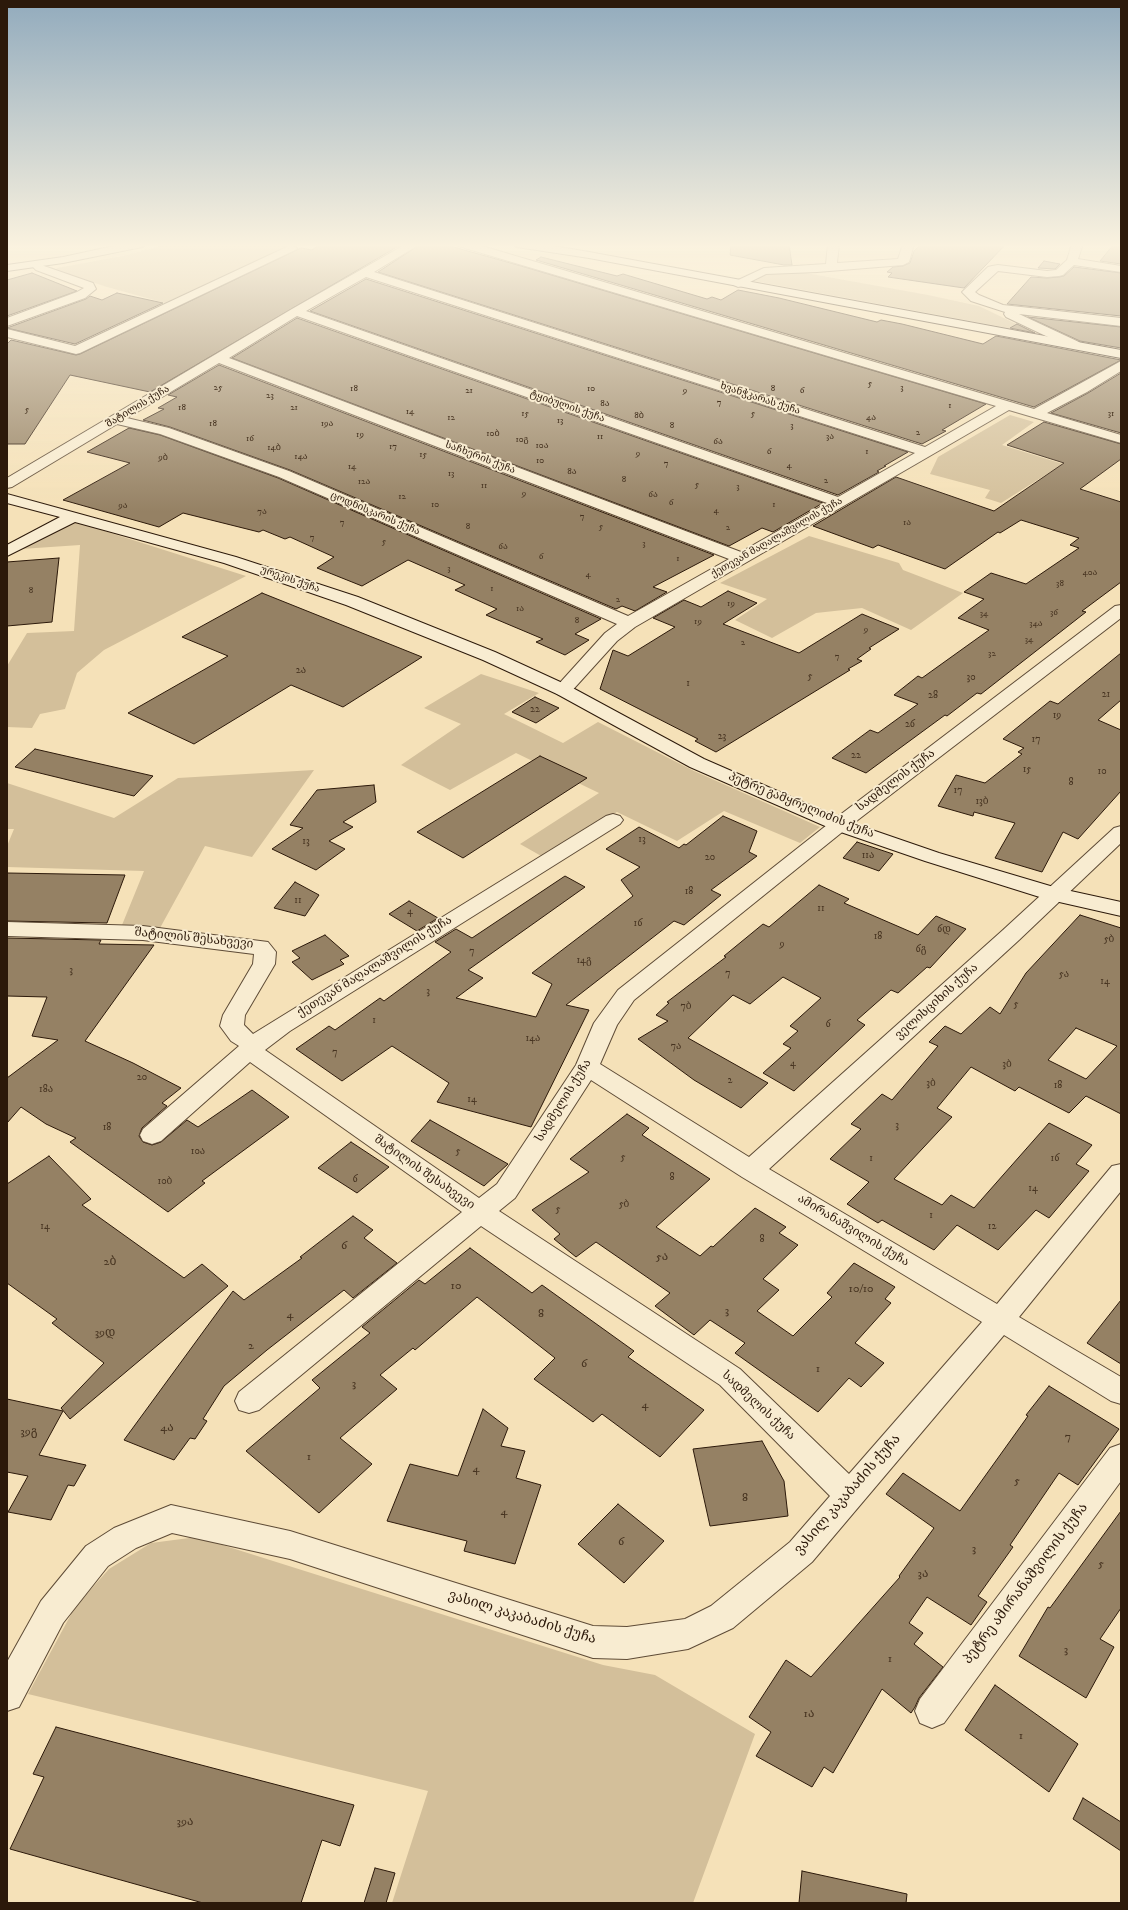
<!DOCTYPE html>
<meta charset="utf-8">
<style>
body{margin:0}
#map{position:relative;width:1128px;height:1910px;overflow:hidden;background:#f5e1b8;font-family:"IM FELL DW Pica",serif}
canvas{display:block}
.frame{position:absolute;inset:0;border:8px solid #2c190a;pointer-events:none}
</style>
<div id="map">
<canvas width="1128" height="1910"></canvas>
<div class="frame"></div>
</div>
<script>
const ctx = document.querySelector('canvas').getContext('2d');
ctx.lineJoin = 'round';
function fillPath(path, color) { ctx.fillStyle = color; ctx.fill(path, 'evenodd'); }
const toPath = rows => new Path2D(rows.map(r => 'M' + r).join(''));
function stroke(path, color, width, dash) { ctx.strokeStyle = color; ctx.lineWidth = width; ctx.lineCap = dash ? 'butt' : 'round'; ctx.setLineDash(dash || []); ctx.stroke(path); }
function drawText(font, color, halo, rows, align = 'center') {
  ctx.font = font + ' "IM FELL DW Pica","Noto Serif Georgian",serif'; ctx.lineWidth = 4; ctx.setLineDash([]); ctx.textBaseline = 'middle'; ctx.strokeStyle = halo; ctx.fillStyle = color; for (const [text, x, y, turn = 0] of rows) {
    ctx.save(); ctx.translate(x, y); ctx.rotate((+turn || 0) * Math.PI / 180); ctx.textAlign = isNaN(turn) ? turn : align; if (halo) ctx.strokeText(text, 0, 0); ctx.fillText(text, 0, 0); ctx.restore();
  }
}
const green = toPath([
 [169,244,282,244,287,247,165,303,107,287,56,270,57,268,122,256],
 [795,271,928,295,979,306,1035,333,755,281,767,273],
 [1010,415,1034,422,1002,445,1063,464,1001,503,985,498,990,490,930,474,938,457],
 [70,520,246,576,104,650,77,673,65,709,40,714,32,728,7,727,7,666,27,633,74,631,80,545,21,549],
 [809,536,899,563,903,570,963,593,911,630,862,608,816,613,772,638,735,620,767,599,720,583],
 [481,674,539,693,504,714,563,743,598,722,694,771,820,827,800,843,724,811,677,841,617,812,543,857,520,844,599,793,516,753,450,790,401,765,461,724,424,708],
 [314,770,252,857,205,846,160,928,122,925,144,871,7,867,7,846,14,829,7,829,7,783,114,818,178,778],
 [197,1537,603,1665,655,1675,755,1734,693,1903,392,1903,428,1791,28,1694,75,1607,109,1569,151,1543]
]);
const building = toPath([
 [321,244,362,246,366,244,402,244,150,392,70,375,25,444,7,444,7,344,11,340,76,355,80,354,301,248,312,250,321,244],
 [421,244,443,244,521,266,986,404,942,430,946,431,922,444,378,272,421,244],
 [731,244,789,244,792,265,784,265,730,255,731,244],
 [921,244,1006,244,964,288,888,277,892,273,887,272,893,267,903,266,910,263,914,251,921,244],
 [1114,244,1121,244,1121,264,1100,261,1114,244],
 [541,257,617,276,623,274,707,299,712,297,721,300,738,290,779,298,877,322,881,320,902,324,983,344,996,336,1121,360,1034,407,536,260,541,257],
 [1044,261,1060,264,1055,269,1038,268,1044,261],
 [1074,267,1121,273,1121,316,1007,304,1031,277,1047,278,1059,277,1064,276,1074,267],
 [32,273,77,291,7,316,7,280,32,273],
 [366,279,908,452,884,466,886,466,877,471,879,472,838,495,310,311,366,279],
 [117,293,163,303,75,344,7,328,86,299,90,296,102,300,117,293],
 [1028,317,1121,327,1121,348,1080,341,1028,317],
 [297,318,823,503,773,532,762,528,729,546,232,358,297,318],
 [1017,324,1035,333,1010,328,1017,324],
 [219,365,714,555,653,587,667,592,635,611,622,606,616,609,290,470,170,427,143,420,164,409,158,408,177,397,168,395,219,365],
 [1121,373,1121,433,1051,413,1088,393,1121,373],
 [1044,422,1121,444,1121,459,1080,489,1121,502,1121,582,1082,611,1086,612,981,694,977,693,947,716,945,715,866,773,832,758,870,730,878,733,918,704,894,695,918,676,922,678,989,630,958,618,984,599,964,592,991,573,1026,584,1079,548,1070,545,1079,538,1021,520,1000,533,998,532,945,569,878,545,873,548,813,526,896,477,994,511,1064,463,1007,445,1044,422],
 [129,428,160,435,278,478,601,619,575,634,589,640,565,655,536,642,543,639,486,615,497,609,455,590,465,585,408,560,362,586,317,568,334,557,290,537,285,539,263,530,259,532,183,513,159,527,63,500,130,463,87,452,129,428],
 [59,558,52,622,7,626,7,562,59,558],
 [728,591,757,603,723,624,799,653,862,614,899,629,869,648,871,649,857,659,862,661,848,669,850,670,716,752,695,741,698,739,600,689,613,650,628,656,675,627,653,618,684,600,701,607,728,591],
 [262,593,422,657,343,707,291,685,194,744,128,713,228,656,182,637,262,593],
 [1121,653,1121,700,1098,720,1121,730,1121,791,1078,839,1063,832,1042,872,995,858,1015,823,974,812,973,816,938,806,956,775,985,783,1022,754,1018,752,1024,748,1003,739,1050,701,1058,704,1121,653],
 [535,697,559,708,536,723,512,712,535,697],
 [35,749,153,776,134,796,15,767,35,749],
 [540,756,587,778,463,858,417,832,540,756],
 [374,785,376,802,343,822,353,827,329,841,345,849,316,870,272,849,303,828,290,825,317,790,374,785],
 [723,816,757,831,749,852,757,856,711,890,721,895,684,925,674,921,566,1005,589,1010,531,1127,437,1102,449,1083,392,1046,342,1081,296,1049,329,1026,335,1030,380,998,384,1001,451,952,435,942,456,929,472,938,565,876,585,887,468,970,483,978,456,998,536,1017,552,984,532,973,633,896,621,880,640,867,606,849,639,827,679,848,684,844,686,845,723,816],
 [857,842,893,854,879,871,843,858,857,842],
 [7,873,125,875,107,923,7,921,7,873],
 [295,882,319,895,305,916,274,908,295,882],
 [819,885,849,899,844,903,918,935,936,916,966,929,930,968,927,967,898,993,891,990,857,1020,865,1025,794,1091,763,1073,791,1048,783,1044,798,1031,790,1026,821,998,783,977,750,1004,733,995,688,1038,768,1083,741,1108,694,1080,638,1039,668,1021,656,1015,669,1003,667,1002,726,957,724,956,763,924,769,927,819,885],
 [409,901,438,918,417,931,389,914,409,901],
 [1080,915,1121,928,1121,1114,1086,1096,1069,1113,1019,1087,1015,1091,971,1067,937,1108,952,1117,894,1179,942,1205,951,1195,974,1208,1049,1123,1092,1145,1076,1164,1089,1171,1049,1218,1036,1210,998,1250,957,1225,934,1250,882,1220,878,1223,847,1204,869,1182,830,1159,861,1129,851,1124,882,1094,892,1100,938,1046,929,1042,945,1026,961,1034,990,1007,1000,1014,1026,973,1080,915],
 [1076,1028,1117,1046,1086,1079,1048,1060,1076,1028],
 [325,935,349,956,340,960,344,964,312,980,292,962,300,958,292,951,325,935],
 [7,938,101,940,99,944,154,945,85,1041,133,1063,181,1088,162,1103,167,1106,142,1128,139,1136,143,1142,152,1145,161,1142,187,1120,198,1127,252,1090,289,1117,202,1181,205,1183,168,1212,70,1142,76,1138,46,1124,21,1107,7,1123,7,1078,58,1040,32,1036,47,997,7,996,7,938],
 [627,1114,649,1128,642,1135,710,1179,656,1227,700,1256,711,1246,713,1247,755,1208,786,1227,779,1233,798,1245,763,1279,779,1290,757,1311,793,1336,832,1297,827,1293,854,1263,895,1287,885,1299,891,1303,855,1343,884,1363,861,1387,849,1378,818,1412,735,1353,745,1343,710,1320,694,1335,655,1306,670,1293,596,1242,576,1257,554,1239,560,1234,532,1210,589,1172,570,1159,627,1114],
 [430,1120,508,1164,484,1186,411,1141,430,1120],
 [351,1142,389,1167,357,1193,318,1168,351,1142],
 [49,1156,91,1199,82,1205,184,1278,202,1264,228,1286,70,1419,61,1408,104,1363,52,1323,57,1319,7,1283,7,1184,49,1156],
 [353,1216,373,1230,364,1238,397,1263,353,1298,344,1290,267,1350,224,1386,203,1419,207,1421,195,1439,190,1438,174,1460,124,1440,233,1291,244,1300,302,1258,300,1257,353,1216],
 [470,1248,532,1293,542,1285,634,1351,628,1357,704,1410,660,1457,602,1414,593,1422,534,1379,555,1358,477,1297,415,1350,413,1348,380,1375,397,1389,340,1438,372,1464,319,1513,246,1451,320,1388,312,1380,370,1333,362,1327,419,1280,425,1284,470,1248],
 [1121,1300,1121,1364,1087,1343,1121,1300],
 [1049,1386,1119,1429,1078,1485,1059,1473,1010,1545,1013,1547,978,1596,987,1602,971,1625,927,1597,909,1623,923,1633,914,1644,943,1667,919,1698,915,1707,911,1713,882,1689,833,1773,824,1767,812,1787,756,1756,771,1732,749,1717,786,1660,811,1677,900,1577,899,1576,934,1528,886,1494,903,1473,960,1511,1028,1416,1026,1415,1049,1386],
 [7,1399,63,1411,39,1455,86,1465,74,1486,68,1485,51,1520,8,1512,28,1476,7,1472,7,1399],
 [483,1409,508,1428,501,1446,525,1451,516,1478,541,1485,515,1564,464,1551,467,1541,387,1521,410,1464,458,1476,483,1409],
 [762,1441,784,1481,788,1516,710,1526,693,1449,762,1441],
 [618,1504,664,1541,624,1583,578,1544,618,1504],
 [1121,1511,1121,1608,1100,1639,1114,1647,1086,1698,1019,1656,1048,1607,1050,1608,1121,1511],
 [995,1685,1078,1744,1049,1792,965,1730,995,1685],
 [56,1727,354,1805,340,1846,322,1840,301,1903,203,1903,10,1849,44,1777,33,1774,56,1727],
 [1083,1798,1121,1822,1121,1851,1073,1819,1083,1798],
 [375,1868,395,1873,386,1903,364,1903,375,1868],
 [802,1871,907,1894,906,1903,799,1903,802,1871]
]);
const street = toPath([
 [406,244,420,244,374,272,925,447,996,406,458,246,457,244,475,244,1034,409,1121,361,1121,371,1087,392,1047,413,1121,435,1121,443,1009,410,635,627,617,641,569,694,563,695,557,694,554,690,557,686,605,633,617,624,279,477,160,434,117,424,12,487,7,488,7,478,292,309,406,244],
 [366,277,915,453,838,497,306,311,366,277],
 [297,316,827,503,741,552,229,358,297,316],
 [219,363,729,559,628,616,289,471,169,428,127,418,219,363],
 [828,244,839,244,837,263,898,259,903,244,914,244,909,262,903,265,817,272,766,274,742,286,738,287,732,284,734,282,764,268,826,264,828,244],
 [1072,244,1083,244,1078,259,1121,266,1121,272,1074,265,1063,275,1059,276,1047,277,998,271,975,292,979,295,1003,305,1121,318,1121,326,1019,314,1079,342,1081,345,1079,348,1071,348,1006,317,1004,314,1005,312,971,301,962,292,988,267,992,266,998,265,1047,271,1056,270,1067,260,1072,244],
 [291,245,297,248,295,250,80,353,76,354,7,337,7,329,75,346,291,245],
 [36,261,44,266,93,283,96,289,85,298,7,326,7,318,77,292,84,288,36,270,30,264,36,261],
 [1121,605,1121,618,846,829,634,1000,617,1025,600,1064,749,1157,1003,930,1114,828,1121,826,1121,843,1019,940,769,1169,997,1304,1112,1166,1121,1164,1121,1191,1019,1317,1121,1377,1121,1404,1111,1401,1004,1335,812,1562,733,1628,688,1649,627,1659,593,1658,290,1559,172,1533,136,1548,108,1566,63,1623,19,1707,7,1711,7,1662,41,1601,86,1546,114,1528,171,1505,290,1531,593,1626,627,1627,685,1619,711,1606,790,1542,830,1496,720,1385,481,1226,259,1410,249,1413,239,1410,235,1401,239,1392,462,1212,250,1062,161,1141,152,1144,143,1141,140,1135,143,1129,239,1046,231,1041,220,1026,223,1015,253,964,254,954,143,940,7,936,7,922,143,926,268,942,276,952,275,964,245,1015,244,1025,253,1034,606,816,613,814,620,816,623,820,620,824,290,1031,265,1050,479,1198,497,1184,576,1065,594,1023,618,990,832,821,1115,606,1121,605],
 [591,1080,742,1177,982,1322,849,1474,740,1369,499,1211,515,1198,591,1080],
 [1121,1444,1121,1481,944,1723,932,1728,920,1723,915,1711,920,1699,1110,1448,1121,1444]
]);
const secondary = toPath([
 [123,244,147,244,142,247,63,263,7,271,7,265,63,257,123,244],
 [512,244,542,244,589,252,1121,350,1121,358,589,258,517,247,512,244],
 [7,494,236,557,358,597,495,652,569,686,704,759,846,821,939,853,1057,888,1121,902,1121,916,1046,899,925,861,832,829,690,767,557,694,483,660,346,605,224,563,75,522,7,556,7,545,60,517,7,503,7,494]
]);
const farNumbernames = [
 ["5",870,384],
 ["25",218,388],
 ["3",902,388],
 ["18",354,389],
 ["10",591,389],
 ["8",773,389],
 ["21",469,391],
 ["9",685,391],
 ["6",802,391],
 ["23",270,396],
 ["7",719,403],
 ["8ა",605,404],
 ["1",950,406],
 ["18",182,408],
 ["21",294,408],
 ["5",27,410],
 ["14",410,412],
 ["15",525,414],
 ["5",753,414],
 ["31",1111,414],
 ["8ბ",639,416],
 ["12",451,418],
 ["4ა",871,418],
 ["13",560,421],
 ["18",213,424],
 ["19ა",327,424],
 ["8",672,426],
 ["3",792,426],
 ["2",918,433],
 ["10ბ",493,434],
 ["19",360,435],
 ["11",600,437],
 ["3ა",830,437],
 ["16",250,439],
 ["10გ",522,440],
 ["6ა",718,442],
 ["10ა",542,446],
 ["17",393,447],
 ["14ბ",274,448],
 ["6",769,452],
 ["1",867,452],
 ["9",638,454],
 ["15",423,455],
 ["14ა",301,457],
 ["9ბ",163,458],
 ["10",540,461],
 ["7",666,464],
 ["4",789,466],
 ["14",352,467],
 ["8ა",572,472],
 ["13",451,474],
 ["8",624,480],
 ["2",826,481],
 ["12ა",364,482],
 ["5",697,485],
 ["11",484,486],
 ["3",738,487],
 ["9",524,494],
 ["6ა",653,495],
 ["12",402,497],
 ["6",671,503],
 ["10",435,505],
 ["1",774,505],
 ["9ა",123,506],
 ["4",716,511],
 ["7ა",262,512],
 ["7",582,517],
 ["7",342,523],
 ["1ა",907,523],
 ["8",468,527],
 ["5",601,527],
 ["2",728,528],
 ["7",312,538],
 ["5",384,542],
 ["3",644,544],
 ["6ა",503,547],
 ["6",541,557],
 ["1",678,559],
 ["3",449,569],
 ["40ა",1090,573],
 ["4",588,575],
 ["38",1060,584],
 ["1",492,589],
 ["8",31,591],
 ["2",618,600],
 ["19",731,604],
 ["1ა",520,609],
 ["36",1054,613],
 ["34",984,614],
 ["8",577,621],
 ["19",698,622],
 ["34ა",1036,624],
 ["9",866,630],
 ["34",1029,640],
 ["2",743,643],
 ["32",992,654],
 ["7",837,657]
];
const farStreetnames = [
 ["ხვანჭკარას ქუჩა",760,399,18],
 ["შატილის ქუჩა",138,407,-31],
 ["ტყიბულის ქუჩა",567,407,19],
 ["საჩხერის ქუჩა",480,458,21],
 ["ცოდნისკარის ქუჩა",375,514,23],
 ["ქეთევან მაღალაშვილის ქუჩა",777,538,-30],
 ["ურეკის ქუჩა",290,580,19]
];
const numberNames = [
 ["2ა",301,671],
 ["5",810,677],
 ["30",971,678],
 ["1",688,684],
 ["21",1106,695],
 ["28",933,696],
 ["22",535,710],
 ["19",1057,716],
 ["26",910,725],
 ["23",722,737],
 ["17",1036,740],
 ["22",856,756],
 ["15",1027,770],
 ["10",1102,772],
 ["8",1071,783],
 ["17",958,791],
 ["13ბ",982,802],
 ["13",642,840],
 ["13",306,842],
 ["11ა",868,856],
 ["20",710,858],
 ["18",689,892],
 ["11",298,901],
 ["11",821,909],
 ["4",410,912],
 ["16",638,924],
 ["6დ",944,930],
 ["18",878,937],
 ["5ბ",1109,940],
 ["9",782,945],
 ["6გ",921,950],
 ["7",472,952],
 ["14გ",584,961],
 ["3",71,971],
 ["7",728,974],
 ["5ა",1064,975],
 ["14",1105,982],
 ["3",428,992],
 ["5",1016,1005],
 ["7ბ",686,1007],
 ["1",374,1021],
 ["6",828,1025],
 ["14ა",533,1039],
 ["7ა",676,1047],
 ["7",335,1053],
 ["4",793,1064],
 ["3ბ",1007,1065],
 ["20",142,1078],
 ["2",730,1081],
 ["3ბ",931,1084],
 ["18",1058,1086],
 ["18ა",46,1090],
 ["14",472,1100],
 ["3",897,1126],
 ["18",107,1128],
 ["10ა",198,1152],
 ["5",458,1152],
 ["5",623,1158],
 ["1",871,1159],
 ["16",1055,1159],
 ["8",672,1178],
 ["6",355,1180],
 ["10ბ",165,1182],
 ["14",1033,1189],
 ["5ბ",624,1205],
 ["5",558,1210],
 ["1",931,1216],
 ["14",45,1227],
 ["12",992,1227],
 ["8",762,1240]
];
const streetNames = [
 ["სადმელის ქუჩა",896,781,-37],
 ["პეტრე გამყრელიძის ქუჩა",801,806,22],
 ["შატილის შესახვევი",194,939,6],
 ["ქეთევან მაღალაშვილის ქუჩა",375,967,-32],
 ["ველისციხის ქუჩა",937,1002,-42],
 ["სადმელის ქუჩა",564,1101,-58],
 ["შატილის შესახვევი",424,1173,35],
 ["ამირანაშვილის ქუჩა",853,1231,31],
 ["სადმელის ქუჩა",758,1406,43]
];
const nearNumbernames = [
 ["6",344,1247],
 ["5ა",662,1258],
 ["2ბ",110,1263],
 ["10",456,1287],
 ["10/10",861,1290],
 ["3",727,1312],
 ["8",541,1315],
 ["4",290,1316],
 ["39დ",105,1334],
 ["2",251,1347],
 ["6",584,1365],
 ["1",818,1370],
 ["3",354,1385],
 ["4",645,1406],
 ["4ა",167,1429],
 ["39გ",29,1433],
 ["7",1068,1438],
 ["1",309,1458],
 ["4",476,1470],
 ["5",1017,1482],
 ["8",745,1499],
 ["4",504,1513],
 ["6",621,1543],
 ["3",974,1550],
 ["5",1101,1565],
 ["3ა",923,1575],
 ["3",1066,1651],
 ["1",890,1660],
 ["1ა",809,1715],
 ["1",1021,1737],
 ["39ა",185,1823]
];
const nearStreetnames = [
 ["ვასილ კაკაბაძის ქუჩა",848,1495,-49],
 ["პეტრე ამირანაშვილის ქუჩა",1026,1584,-53],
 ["ვასილ კაკაბაძის ქუჩა",522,1618,17]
];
fillPath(green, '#d3bf9a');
fillPath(building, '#958164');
stroke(building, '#2c190a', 1);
stroke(street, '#5e4b36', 2);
stroke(secondary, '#2c190a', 2);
fillPath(street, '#f8ecd1');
fillPath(secondary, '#f8ecd1');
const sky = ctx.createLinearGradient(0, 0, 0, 512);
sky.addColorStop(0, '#92abbd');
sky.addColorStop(0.48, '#faf2df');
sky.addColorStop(1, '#faf2df00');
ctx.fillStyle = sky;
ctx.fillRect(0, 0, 1128, 512);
drawText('9px', '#463320', null, farNumbernames);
drawText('10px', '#2c190a', '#f8ecd1', farStreetnames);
drawText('10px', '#463320', null, numberNames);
drawText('12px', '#2c190a', '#f8ecd1', streetNames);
drawText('12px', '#463320', null, nearNumbernames);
drawText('14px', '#2c190a', '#f8ecd1', nearStreetnames);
</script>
